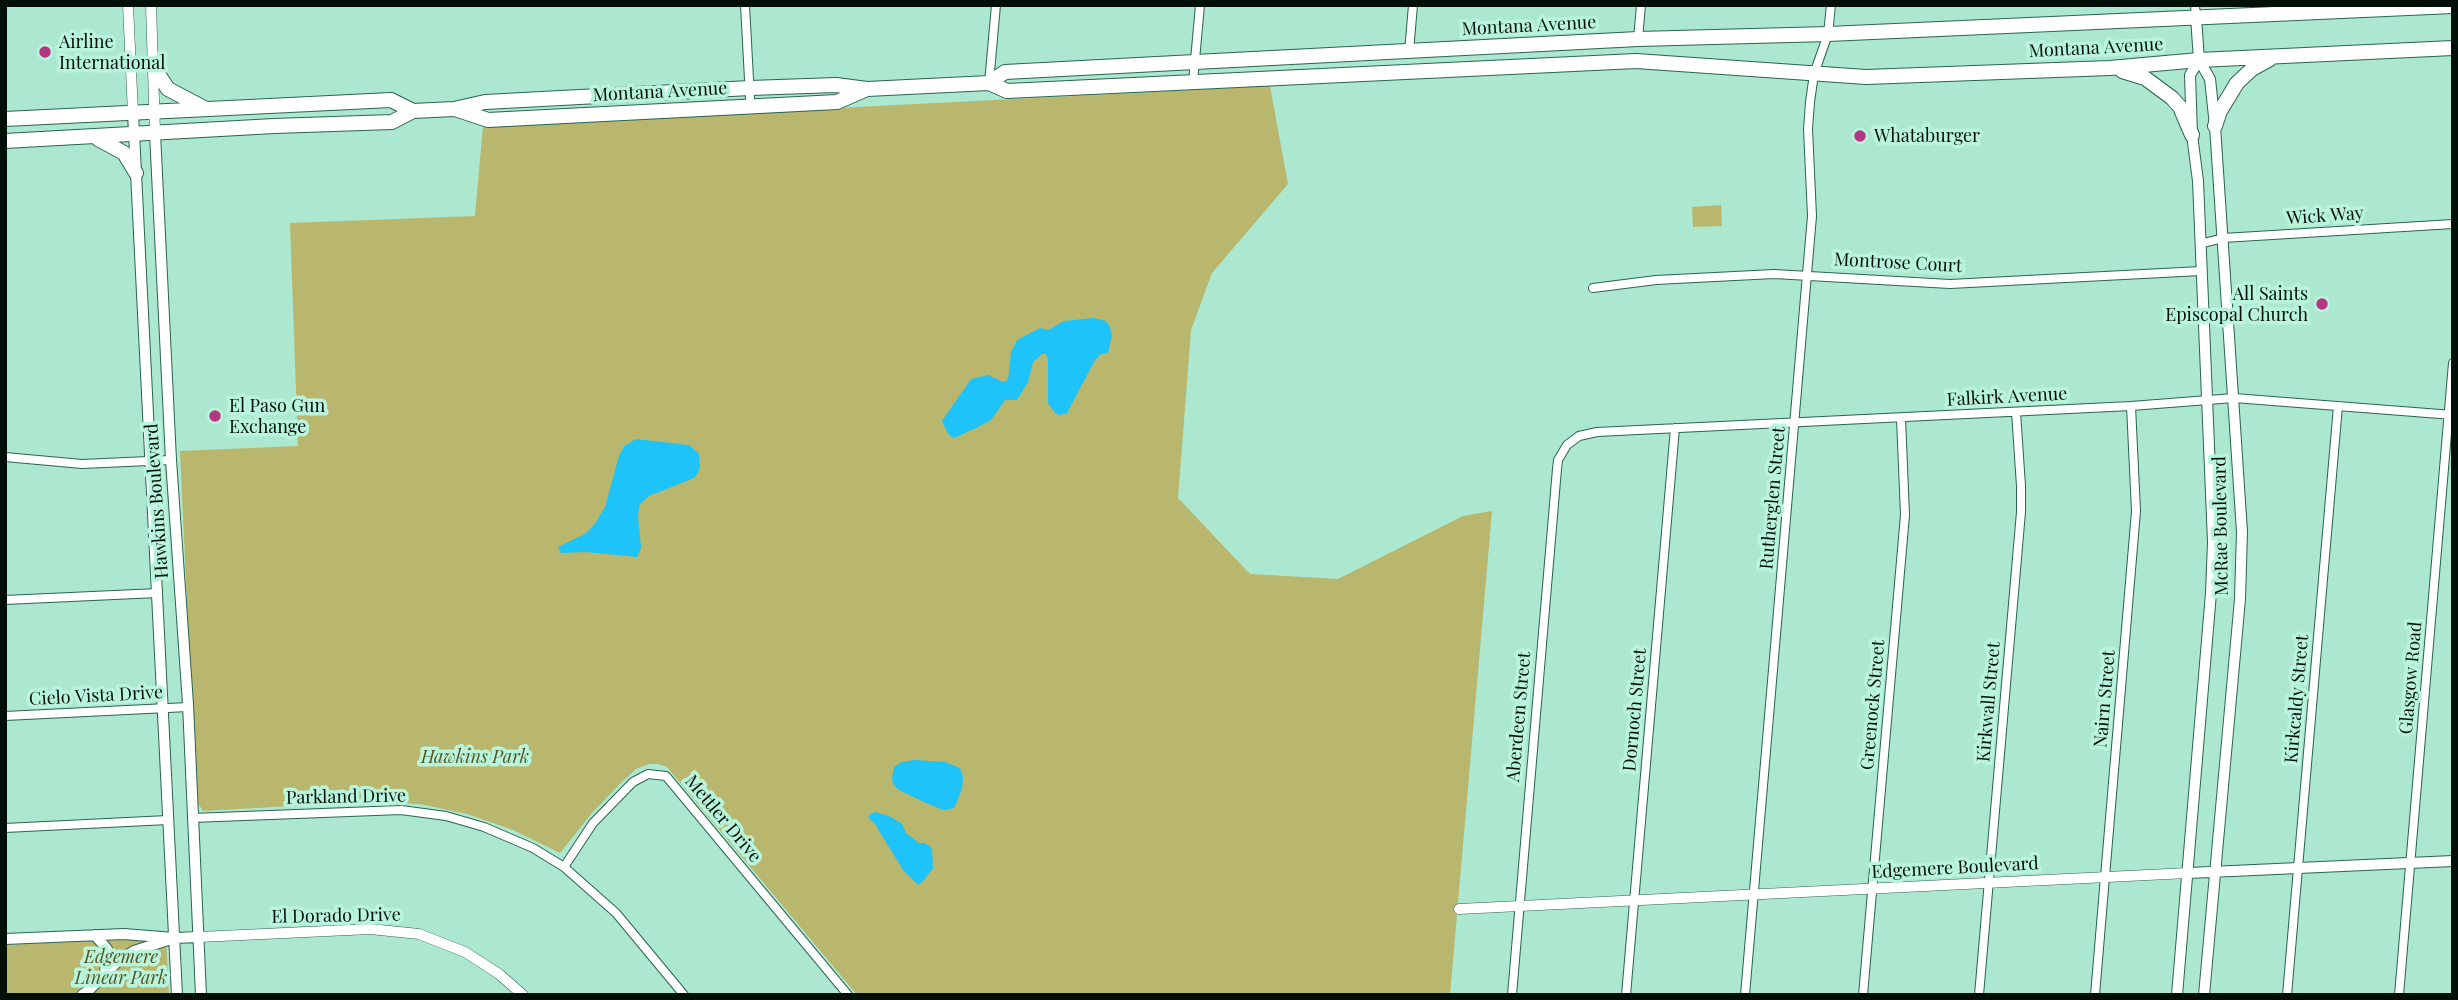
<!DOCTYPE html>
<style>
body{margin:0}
#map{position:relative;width:2458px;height:1000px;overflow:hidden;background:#ace7cf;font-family:"Playfair Display",serif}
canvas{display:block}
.frame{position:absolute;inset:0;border:7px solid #001008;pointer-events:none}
</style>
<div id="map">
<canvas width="2458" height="1000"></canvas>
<div class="frame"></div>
</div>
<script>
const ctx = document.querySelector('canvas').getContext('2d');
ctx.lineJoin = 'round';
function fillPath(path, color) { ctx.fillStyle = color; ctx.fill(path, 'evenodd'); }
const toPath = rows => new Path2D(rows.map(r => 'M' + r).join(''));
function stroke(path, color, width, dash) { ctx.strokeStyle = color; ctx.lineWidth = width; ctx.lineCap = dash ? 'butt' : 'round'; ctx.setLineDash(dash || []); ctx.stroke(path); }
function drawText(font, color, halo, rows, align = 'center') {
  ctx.font = font + ' "Playfair Display",serif'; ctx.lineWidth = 7; ctx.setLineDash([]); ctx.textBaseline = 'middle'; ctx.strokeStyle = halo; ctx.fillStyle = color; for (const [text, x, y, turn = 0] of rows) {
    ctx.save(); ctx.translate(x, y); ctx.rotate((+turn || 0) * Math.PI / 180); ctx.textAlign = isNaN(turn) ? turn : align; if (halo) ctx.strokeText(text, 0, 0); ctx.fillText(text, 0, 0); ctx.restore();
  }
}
const green = toPath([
 [1270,86,1288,184,1212,273,1191,330,1178,498,1250,574,1338,579,1463,516,1492,511,1450,995,857,995,667,767,658,764,649,764,636,769,623,781,592,813,560,853,513,830,467,814,420,804,365,802,203,811,196,800,180,451,298,446,290,223,475,216,483,126],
 [1721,205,1722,226,1693,227,1692,207],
 [146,938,166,939,169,995,5,995,5,945]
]);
const water = toPath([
 [1093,318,1106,321,1110,327,1112,335,1108,353,1101,354,1095,360,1067,413,1060,415,1055,413,1048,403,1048,360,1046,354,1042,354,1033,362,1028,382,1017,400,1005,400,991,420,976,428,954,438,948,434,942,421,971,379,988,375,1003,382,1008,380,1011,352,1017,340,1040,328,1048,330,1064,321],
 [636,439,689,445,699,454,700,467,698,473,694,478,649,496,640,504,638,515,641,548,637,557,586,552,561,553,558,547,585,534,594,525,605,507,619,456,624,446],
 [915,760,945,762,960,768,963,777,962,789,954,808,943,810,926,803,899,790,893,784,892,778,894,767,902,762],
 [876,812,891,817,902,824,906,833,919,843,925,843,932,848,933,868,924,880,918,885,903,870,875,824,868,817,872,813]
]);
const minor = toPath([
 [745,5,750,98],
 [2195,5,2196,17],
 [1638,39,1641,5],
 [1409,52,1413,5],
 [1193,82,1200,5],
 [989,83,996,5],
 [2200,244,2223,238,2453,224],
 [1593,288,1656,280,1774,274,1950,284,2201,271],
 [5,457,82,464,171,460],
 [5,600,158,593],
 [5,716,188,707],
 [192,818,401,810,446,816,484,827,533,848,564,867,616,913,684,995],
 [5,828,168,820],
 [564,867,593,823,633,782,648,774,666,776,848,995],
 [1512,995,1557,469,1558,460,1567,445,1579,436,1597,432,2131,406,2234,398,2453,415],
 [1626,995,1675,428],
 [1745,995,1812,216,1808,129,1810,102,1814,74,1828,34,1831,5],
 [1863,995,1905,515,1901,418],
 [1979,995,2021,512,2021,486,2016,412],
 [2095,995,2136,511,2131,406],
 [2287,995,2338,406],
 [2399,995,2453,363]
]);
const tertiary = toPath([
 [128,5,133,113],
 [151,5,155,133],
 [1459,909,2188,873],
 [199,937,370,929,419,934,465,952,499,974,523,995]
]);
const secondary = toPath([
 [2196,17,2199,60,2210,79,2215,126,2242,532,2240,599,2204,995],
 [133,113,177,995],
 [155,133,171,460,188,704,201,995],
 [2188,873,2453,861],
 [95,935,107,949,105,974],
 [5,939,124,934,174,938,199,937],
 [82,995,88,991,118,961,134,951,168,940],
 [2177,995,2211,593,2213,542,2198,181,2192,135,2190,75,2199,60]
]);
const trunk = toPath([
 [152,65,168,89,206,109],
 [2122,71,2145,78,2172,98,2180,107,2192,135],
 [989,83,1005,72,1195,62,1638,39,1828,34,2453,6],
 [455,109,488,120,837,102,867,89],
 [5,119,391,100,413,111],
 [2215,126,2220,111,2237,83,2252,69,2270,59],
 [98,139,124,153,136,173],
 [5,141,274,126,392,122,413,111,454,109,485,102,750,88,836,85,867,89,989,83,1007,91,1636,61,1866,77,2110,68,2199,60,2453,48]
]);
const markers = [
 [45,52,7,"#b43581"],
 [1860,136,7,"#b43581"],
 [2322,304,7,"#b43581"],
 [215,416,7,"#b43581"]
];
const streetNames = [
 ["Montana Avenue",1529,26,-3],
 ["Montana Avenue",2096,48,-3],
 ["Montana Avenue",660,92,-3],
 ["Wick Way",2325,216,-4],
 ["Montrose Court",1898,263,3],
 ["Falkirk Avenue",2007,397,-3],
 ["Rutherglen Street",1773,498,-85],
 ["Hawkins Boulevard",157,501,-94],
 ["McRae Boulevard",2221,526,-91],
 ["Glasgow Road",2411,678,-85],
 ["Cielo Vista Drive",96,696,-3],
 ["Nairn Street",2105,699,-85],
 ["Kirkcaldy Street",2297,699,-85],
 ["Kirkwall Street",1989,702,-85],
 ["Greenock Street",1873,705,-85],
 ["Dornoch Street",1635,710,-85],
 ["Aberdeen Street",1519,717,-85],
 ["Parkland Drive",346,797,-1],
 ["Mettler Drive",723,819,50],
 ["Edgemere Boulevard",1955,868,-3],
 ["El Dorado Drive",336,916,-1]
];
const poiNames = [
 ["Airline",59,42],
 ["International",59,63],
 ["Whataburger",1874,136],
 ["All Saints",2308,294,"right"],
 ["Episcopal Church",2308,315,"right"],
 ["El Paso Gun",229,406],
 ["Exchange",229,427]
];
const parkNames = [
 ["Hawkins Park",475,757],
 ["Edgemere",121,957],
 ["Linear Park",121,978]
];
fillPath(green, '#b8b76d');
fillPath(water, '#1ec3fa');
stroke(minor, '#2b6450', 10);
stroke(tertiary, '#2b6450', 11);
stroke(secondary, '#2b6450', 12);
stroke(trunk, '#2b6450', 16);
stroke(minor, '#fff', 8);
stroke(tertiary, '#fff', 10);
stroke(secondary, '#fff', 10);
stroke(trunk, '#fff', 14);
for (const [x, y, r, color] of markers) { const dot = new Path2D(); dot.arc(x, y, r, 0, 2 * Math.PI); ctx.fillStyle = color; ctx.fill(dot); stroke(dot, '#b9f4dc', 2.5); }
drawText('18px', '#001008', '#b9f4dc', streetNames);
drawText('18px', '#001008', '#b9f4dc', poiNames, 'left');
drawText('italic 18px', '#565524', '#b9f4dc', parkNames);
</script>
